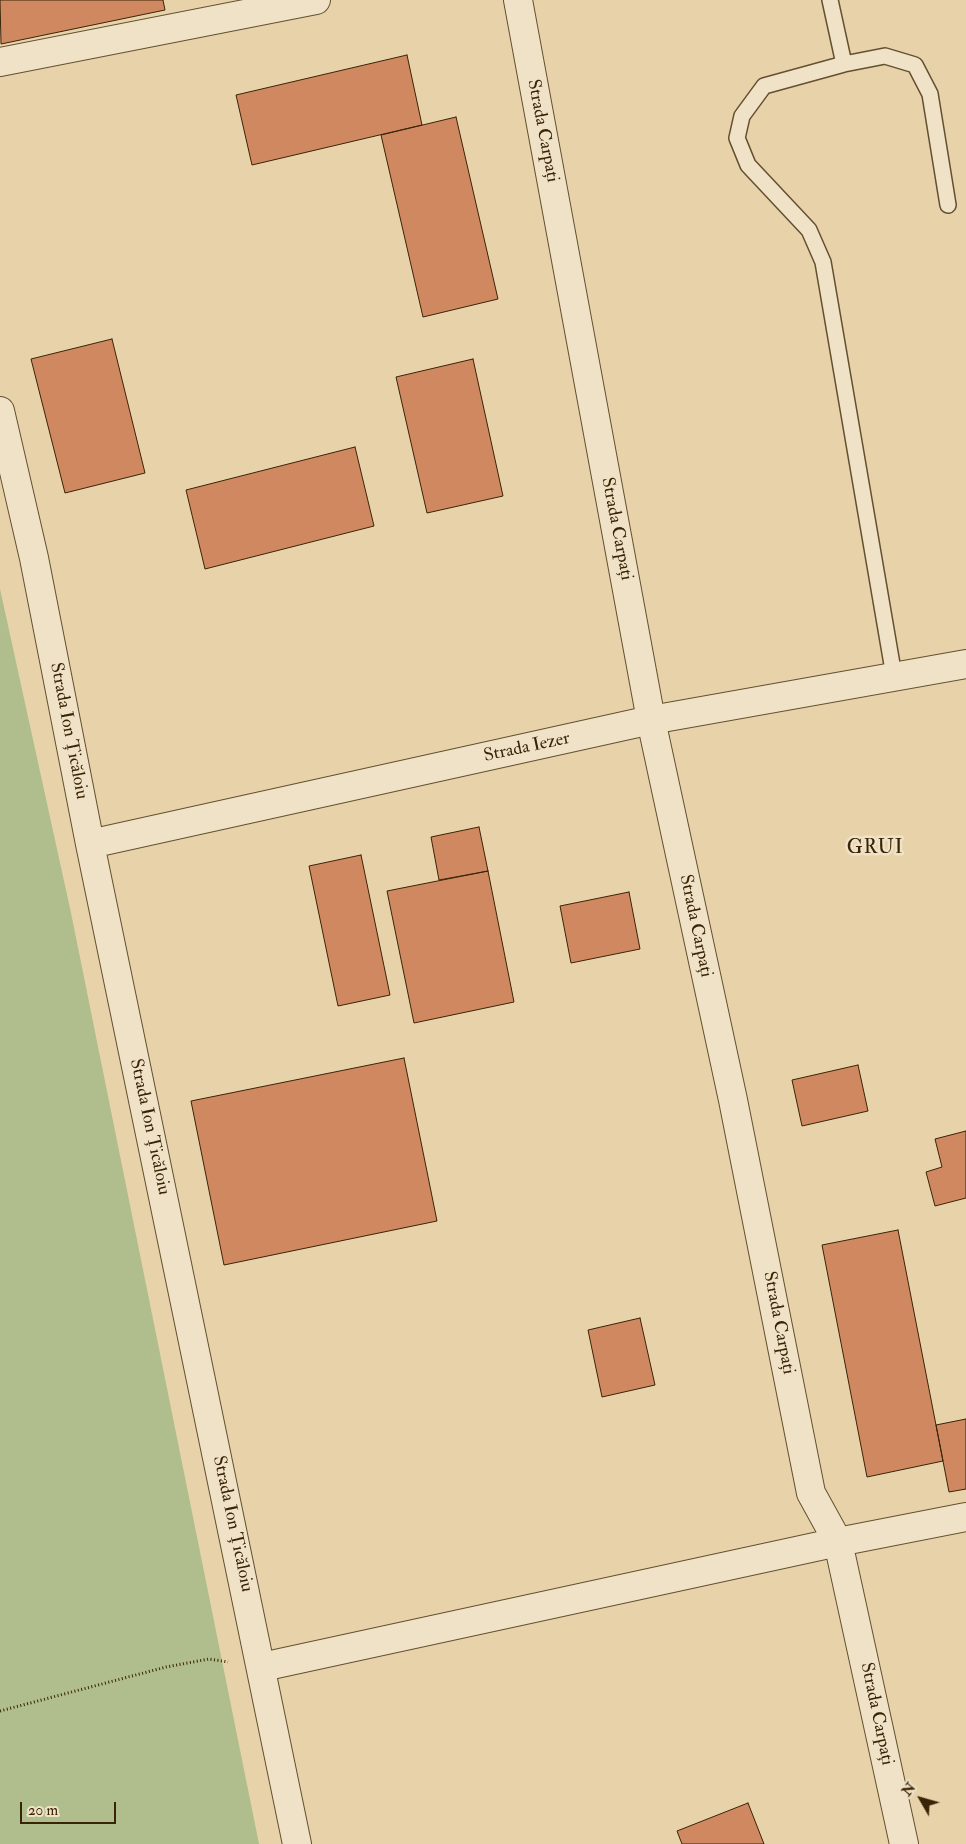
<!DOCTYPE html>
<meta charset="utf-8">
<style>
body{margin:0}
#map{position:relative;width:966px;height:1844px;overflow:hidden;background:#e7d2a9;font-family:"IM FELL Double Pica",serif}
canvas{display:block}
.north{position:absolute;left:896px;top:1774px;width:50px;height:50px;-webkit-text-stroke:4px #efe2c7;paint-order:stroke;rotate:308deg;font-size:14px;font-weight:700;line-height:20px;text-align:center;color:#392407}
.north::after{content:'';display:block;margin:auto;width:18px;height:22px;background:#392407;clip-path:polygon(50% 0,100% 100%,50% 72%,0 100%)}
.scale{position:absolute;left:20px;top:1802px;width:96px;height:22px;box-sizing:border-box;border:2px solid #392407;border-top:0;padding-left:6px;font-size:15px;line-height:18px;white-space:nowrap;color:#392407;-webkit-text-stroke:4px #efe2c7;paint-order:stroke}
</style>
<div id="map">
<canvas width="966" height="1844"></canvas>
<div class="north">N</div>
<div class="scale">20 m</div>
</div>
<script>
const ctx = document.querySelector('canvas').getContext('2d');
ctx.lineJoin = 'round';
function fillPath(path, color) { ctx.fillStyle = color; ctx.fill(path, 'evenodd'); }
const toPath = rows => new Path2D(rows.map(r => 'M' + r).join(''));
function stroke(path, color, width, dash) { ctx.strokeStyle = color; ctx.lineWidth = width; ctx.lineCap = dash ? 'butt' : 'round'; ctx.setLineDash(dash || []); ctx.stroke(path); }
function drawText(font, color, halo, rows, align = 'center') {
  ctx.font = font + ' "IM FELL Double Pica",serif'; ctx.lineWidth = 5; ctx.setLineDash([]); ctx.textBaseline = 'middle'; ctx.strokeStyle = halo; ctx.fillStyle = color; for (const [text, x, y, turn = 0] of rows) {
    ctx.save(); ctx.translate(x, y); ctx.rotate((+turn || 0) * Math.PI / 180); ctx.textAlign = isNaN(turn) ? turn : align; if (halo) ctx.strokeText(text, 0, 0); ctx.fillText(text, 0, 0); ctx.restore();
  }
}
const green = toPath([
 [0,589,71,913,259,1844,0,1844]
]);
const building = toPath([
 [0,0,163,0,165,10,1,44,0,0],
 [407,55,422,125,252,165,236,95,407,55],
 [456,117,498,299,423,317,381,135,456,117],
 [112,339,145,473,65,493,31,359,112,339],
 [473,359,503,496,427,513,396,377,473,359],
 [355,447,374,526,205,569,186,490,355,447],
 [479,827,488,871,439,880,431,837,479,827],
 [361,855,390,995,338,1006,309,866,361,855],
 [488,871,514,1002,414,1023,387,891,488,871],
 [629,892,640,949,571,963,560,906,629,892],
 [404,1058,437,1221,224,1265,191,1101,404,1058],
 [858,1065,868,1111,802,1126,792,1080,858,1065],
 [966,1131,966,1198,935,1206,926,1172,942,1167,935,1139,966,1131],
 [898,1230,943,1461,867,1477,822,1245,898,1230],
 [640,1318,655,1385,602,1397,588,1330,640,1318],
 [966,1419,966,1489,949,1492,936,1425,966,1419],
 [748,1803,764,1844,682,1844,677,1831,748,1803]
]);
const path = toPath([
 [0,1711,166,1667,209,1659,228,1662]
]);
const service = toPath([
 [830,0,844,64,885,56,915,65,930,94,948,205],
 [844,64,764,86,742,116,737,138,748,165,809,230,823,262,894,676]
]);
const minor = toPath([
 [518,0,651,720,733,1100,811,1493,838,1542,904,1844],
 [0,62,316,0],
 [262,1667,838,1542,966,1517]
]);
const tertiary = toPath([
 [0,411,34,558,90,844,297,1844],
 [90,844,651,720,966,664]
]);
const streetNames = [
 ["Strada Carpați",542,131,79],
 ["Strada Carpați",616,529,79],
 ["Strada Ion Țicăloiu",68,731,79],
 ["Strada Iezer",527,748,-12],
 ["Strada Carpați",695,926,78],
 ["Strada Ion Țicăloiu",149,1127,78],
 ["Strada Carpați",778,1323,79],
 ["Strada Ion Țicăloiu",232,1524,78],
 ["Strada Carpați",876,1714,78]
];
const neighbourhoodNames = [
 ["GRUI",875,849]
];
fillPath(green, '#b0bd8c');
fillPath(building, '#d08861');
stroke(building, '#392407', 1);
stroke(service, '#645030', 18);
stroke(minor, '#645030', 30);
stroke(tertiary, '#645030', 30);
stroke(path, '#392407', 3, [1, 2.5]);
stroke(service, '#efe2c7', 15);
stroke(minor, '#efe2c7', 28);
stroke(tertiary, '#efe2c7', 28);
drawText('18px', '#392407', '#efe2c7', streetNames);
ctx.letterSpacing = '1px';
drawText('19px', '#392407', '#efe2c7', neighbourhoodNames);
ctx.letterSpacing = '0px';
</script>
